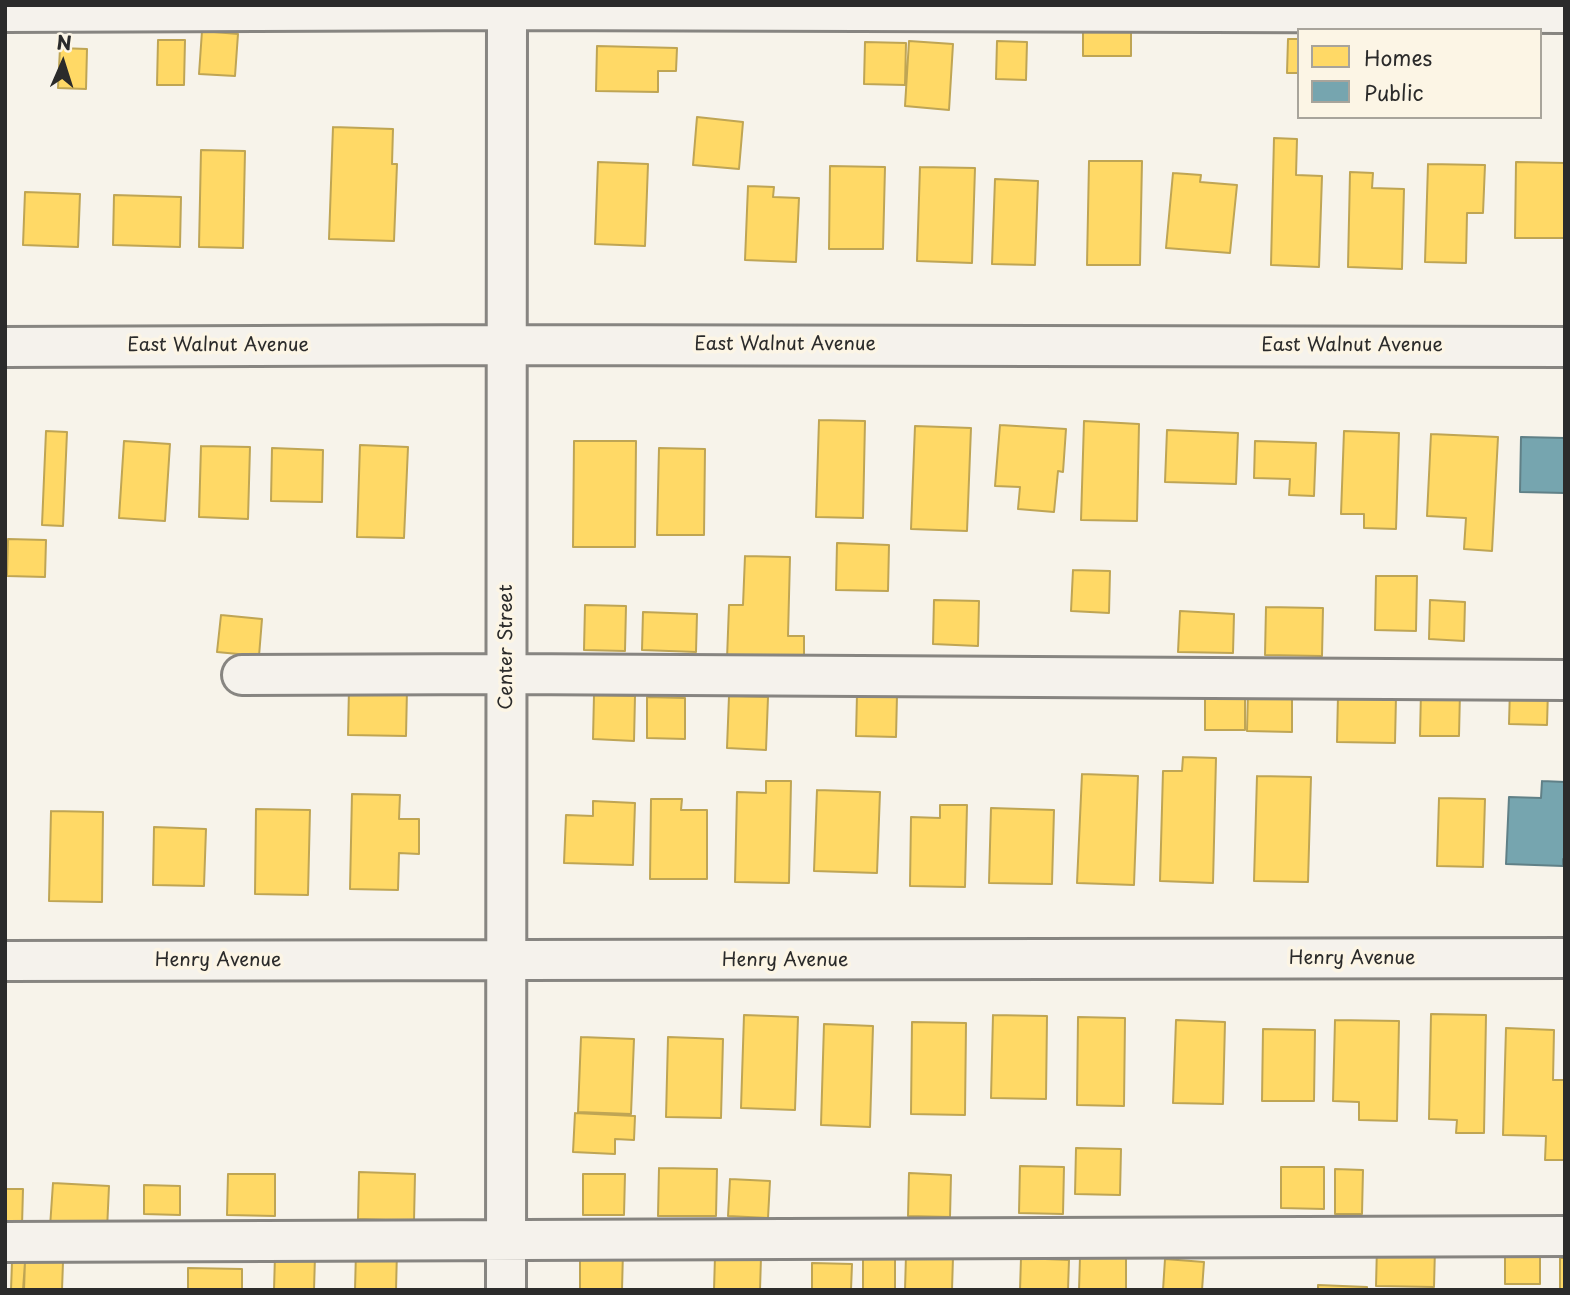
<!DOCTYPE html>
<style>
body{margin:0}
#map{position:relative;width:1570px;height:1295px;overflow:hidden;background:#f7f3ea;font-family:"Playpen Sans",sans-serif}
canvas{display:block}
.frame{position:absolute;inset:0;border:7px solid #2b2b2b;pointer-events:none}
.legend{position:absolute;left:1297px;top:28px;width:245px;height:91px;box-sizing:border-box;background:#fcf5e5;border:2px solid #a8a49b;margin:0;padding:9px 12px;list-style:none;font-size:21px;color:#2b2b2b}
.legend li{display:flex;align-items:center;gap:14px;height:35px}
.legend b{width:35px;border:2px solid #a8a49b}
.north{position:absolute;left:28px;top:28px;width:70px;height:70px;-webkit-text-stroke:5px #fcf5e5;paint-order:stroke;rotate:3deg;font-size:19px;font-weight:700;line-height:28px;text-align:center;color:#2b2b2b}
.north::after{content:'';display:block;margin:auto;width:24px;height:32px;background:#2b2b2b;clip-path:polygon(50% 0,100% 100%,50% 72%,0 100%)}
</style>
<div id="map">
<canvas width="1570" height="1295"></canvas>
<div class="frame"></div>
<ul class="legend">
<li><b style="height:19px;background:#ffd966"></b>Homes</li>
<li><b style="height:19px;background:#76a5af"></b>Public</li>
</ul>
<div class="north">N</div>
</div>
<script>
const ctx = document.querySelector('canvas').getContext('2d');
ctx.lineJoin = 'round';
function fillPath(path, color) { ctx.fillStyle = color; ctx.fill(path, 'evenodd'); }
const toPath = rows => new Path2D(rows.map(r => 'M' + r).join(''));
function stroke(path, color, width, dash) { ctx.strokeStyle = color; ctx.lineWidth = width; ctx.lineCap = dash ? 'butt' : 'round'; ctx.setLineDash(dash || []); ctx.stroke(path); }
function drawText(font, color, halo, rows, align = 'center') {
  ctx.font = font + ' "Playpen Sans",sans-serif'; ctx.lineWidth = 7; ctx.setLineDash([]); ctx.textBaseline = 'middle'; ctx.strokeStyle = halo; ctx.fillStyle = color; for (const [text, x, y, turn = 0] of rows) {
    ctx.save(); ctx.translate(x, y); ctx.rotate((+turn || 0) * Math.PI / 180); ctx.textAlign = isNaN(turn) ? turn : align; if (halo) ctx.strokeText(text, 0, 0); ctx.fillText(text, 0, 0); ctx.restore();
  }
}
const homes = toPath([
 [1083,22,1131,22,1131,56,1083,56,1083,22],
 [202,31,238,34,235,76,199,74,202,31],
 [1288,39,1299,39,1299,73,1287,73,1288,39],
 [158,40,185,40,184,85,157,85,158,40],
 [909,41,953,44,949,110,905,106,909,41],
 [997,41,1027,42,1026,80,996,79,997,41],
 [865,42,906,43,905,85,864,84,865,42],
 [597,46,677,48,676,71,658,71,658,92,596,91,597,46],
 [60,48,87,49,86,89,58,88,60,48],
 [697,117,743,122,739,169,693,165,697,117],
 [333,127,393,129,392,164,397,164,394,241,329,239,333,127],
 [1274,138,1297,139,1296,175,1322,176,1319,267,1271,265,1274,138],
 [201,150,245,151,243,248,199,247,201,150],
 [1089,161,1142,161,1140,265,1087,265,1089,161],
 [598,162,648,164,645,246,595,244,598,162],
 [1516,162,1565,163,1565,238,1515,238,1516,162],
 [1428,164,1485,165,1483,213,1467,213,1466,263,1425,262,1428,164],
 [830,166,885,167,883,249,829,249,830,166],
 [920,167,975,168,972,263,917,261,920,167],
 [1350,172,1373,173,1372,188,1404,189,1402,269,1348,267,1350,172],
 [1173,173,1201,175,1200,182,1237,185,1230,253,1166,248,1173,173],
 [995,179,1038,181,1035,265,992,264,995,179],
 [748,186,774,187,773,197,799,198,796,262,745,260,748,186],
 [25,192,80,194,78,247,23,245,25,192],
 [114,195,181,197,180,247,113,245,114,195],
 [819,420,865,421,863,518,816,517,819,420],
 [1084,421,1139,424,1137,521,1081,520,1084,421],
 [1000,425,1066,429,1063,472,1058,471,1054,512,1018,509,1020,487,995,486,1000,425],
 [915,426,971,428,967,531,911,529,915,426],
 [1167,430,1238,433,1236,484,1165,482,1167,430],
 [46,431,67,432,63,526,42,525,46,431],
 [1344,431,1399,433,1396,529,1364,528,1364,514,1341,514,1344,431],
 [1431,434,1498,437,1492,551,1464,549,1466,518,1427,516,1431,434],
 [124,441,170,444,165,521,119,518,124,441],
 [574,441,636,441,635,547,573,547,574,441],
 [1255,441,1316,443,1314,496,1289,495,1290,479,1254,478,1255,441],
 [360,445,408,447,404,538,357,537,360,445],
 [201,446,250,447,248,519,199,517,201,446],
 [272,448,323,450,322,502,271,501,272,448],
 [659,448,705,449,704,535,657,535,659,448],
 [8,539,46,540,45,577,7,576,8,539],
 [837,543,889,545,888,591,836,590,837,543],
 [745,556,790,557,788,636,804,636,804,661,727,659,729,605,743,605,745,556],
 [1073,570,1110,571,1109,613,1071,611,1073,570],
 [1376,576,1417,576,1416,631,1375,630,1376,576],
 [934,600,979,601,978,646,933,644,934,600],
 [1430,600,1465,602,1464,641,1429,639,1430,600],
 [585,605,626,606,625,651,584,650,585,605],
 [1266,607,1323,608,1322,656,1265,655,1266,607],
 [1180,611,1234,614,1233,653,1178,652,1180,611],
 [643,612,697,614,696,652,642,650,643,612],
 [221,615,262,619,259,656,217,652,221,615],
 [349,688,407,689,406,736,348,735,349,688],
 [1205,688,1245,688,1245,730,1205,730,1205,688],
 [1510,688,1548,690,1547,725,1509,724,1510,688],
 [1248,691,1292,692,1292,732,1247,731,1248,691],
 [1421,691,1460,692,1459,736,1420,736,1421,691],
 [857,694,897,695,896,737,856,736,857,694],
 [594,695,635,696,634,741,593,739,594,695],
 [1338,695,1396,696,1395,743,1337,742,1338,695],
 [729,696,768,697,766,750,727,748,729,696],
 [647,697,685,698,685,739,647,738,647,697],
 [1183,757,1216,758,1213,883,1160,881,1163,771,1182,771,1183,757],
 [1082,774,1138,776,1134,885,1077,883,1082,774],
 [1257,776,1311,777,1308,882,1254,881,1257,776],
 [766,781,791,781,789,883,735,882,737,792,766,793,766,781],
 [817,790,880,792,877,873,814,871,817,790],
 [352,794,400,795,399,819,419,819,419,854,399,853,398,890,350,889,352,794],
 [1439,798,1485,799,1483,867,1437,866,1439,798],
 [651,799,682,799,681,810,707,810,707,879,650,879,651,799],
 [593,801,635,803,633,865,564,863,566,815,593,816,593,801],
 [940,805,967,805,965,887,910,886,911,817,940,818,940,805],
 [991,808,1054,810,1052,884,989,883,991,808],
 [256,809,310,810,308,895,255,894,256,809],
 [51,811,103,812,102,902,49,901,51,811],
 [154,827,206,829,204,886,153,885,154,827],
 [1431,1014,1486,1015,1484,1133,1456,1133,1457,1120,1429,1119,1431,1014],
 [744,1015,798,1017,795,1110,741,1108,744,1015],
 [993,1015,1047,1016,1046,1099,991,1098,993,1015],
 [1078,1017,1125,1018,1124,1106,1077,1105,1078,1017],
 [1176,1020,1225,1022,1223,1104,1173,1103,1176,1020],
 [1335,1020,1399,1021,1397,1121,1359,1120,1359,1102,1333,1101,1335,1020],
 [912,1022,966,1023,965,1115,911,1114,912,1022],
 [824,1024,873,1026,870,1127,821,1125,824,1024],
 [1506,1028,1554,1030,1553,1080,1565,1080,1565,1160,1545,1160,1546,1136,1503,1135,1506,1028],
 [1263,1029,1315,1030,1314,1101,1262,1101,1263,1029],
 [581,1037,634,1039,631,1114,578,1112,581,1037],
 [668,1037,723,1039,721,1118,666,1117,668,1037],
 [575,1113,635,1116,634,1140,615,1139,615,1154,573,1152,575,1113],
 [1076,1148,1121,1149,1120,1195,1075,1194,1076,1148],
 [1020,1166,1064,1167,1063,1214,1019,1213,1020,1166],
 [1281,1167,1324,1167,1324,1209,1281,1208,1281,1167],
 [659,1168,717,1169,716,1216,658,1216,659,1168],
 [1335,1169,1363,1170,1362,1214,1335,1214,1335,1169],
 [359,1172,415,1174,414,1221,358,1219,359,1172],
 [909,1173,951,1175,950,1217,908,1216,909,1173],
 [228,1174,275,1174,275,1216,227,1215,228,1174],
 [583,1174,625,1174,624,1215,583,1215,583,1174],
 [730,1179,770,1181,768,1218,728,1216,730,1179],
 [53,1183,109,1186,107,1230,50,1227,53,1183],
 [144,1185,180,1186,180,1215,144,1214,144,1185],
 [5,1189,23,1189,22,1226,5,1226,5,1189],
 [1377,1246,1435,1248,1434,1287,1376,1286,1377,1246],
 [1505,1246,1540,1247,1540,1284,1505,1284,1505,1246],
 [580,1250,623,1251,622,1290,580,1290,580,1250],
 [356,1251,397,1251,396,1290,355,1290,356,1251],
 [275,1255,315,1256,314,1290,274,1290,275,1255],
 [906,1255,953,1257,952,1290,905,1290,906,1255],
 [715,1256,761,1257,760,1290,714,1290,715,1256],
 [1080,1257,1126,1258,1126,1290,1079,1290,1080,1257],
 [863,1258,895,1258,895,1290,863,1290,863,1258],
 [1021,1258,1069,1260,1068,1290,1020,1290,1021,1258],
 [1560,1258,1565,1258,1565,1290,1560,1290,1560,1258],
 [1165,1259,1204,1262,1202,1290,1163,1290,1165,1259],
 [25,1261,63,1262,62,1290,24,1290,25,1261],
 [12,1262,25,1262,23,1290,11,1290,12,1262],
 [812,1263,852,1264,851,1290,812,1290,812,1263],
 [188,1268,242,1269,242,1290,188,1290,188,1268],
 [1318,1285,1367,1287,1367,1290,1318,1290,1318,1285]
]);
const public = toPath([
 [1521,437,1565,438,1565,493,1520,492,1521,437],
 [1542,781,1565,782,1565,859,1563,859,1563,866,1506,864,1509,797,1541,798,1542,781]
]);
const minor = toPath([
 [5,12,507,10,1565,13],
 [5,347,506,345,1565,347],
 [242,675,507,674,1565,680],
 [5,961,1565,958],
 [5,1242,1565,1236],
 [506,1290,507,5]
]);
const streetNames = [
 ["East Walnut Avenue",785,345],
 ["East Walnut Avenue",218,346],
 ["East Walnut Avenue",1352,346],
 ["Center Street",507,647,-90],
 ["Henry Avenue",1352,959],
 ["Henry Avenue",218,961],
 ["Henry Avenue",785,961]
];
fillPath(homes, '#ffd966');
stroke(homes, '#bfa554', 2);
fillPath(public, '#76a5af');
stroke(public, '#608087', 2);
stroke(minor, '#878581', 44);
stroke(minor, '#f5f2ec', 38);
drawText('19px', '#2b2b2b', '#fcf5e5', streetNames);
</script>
